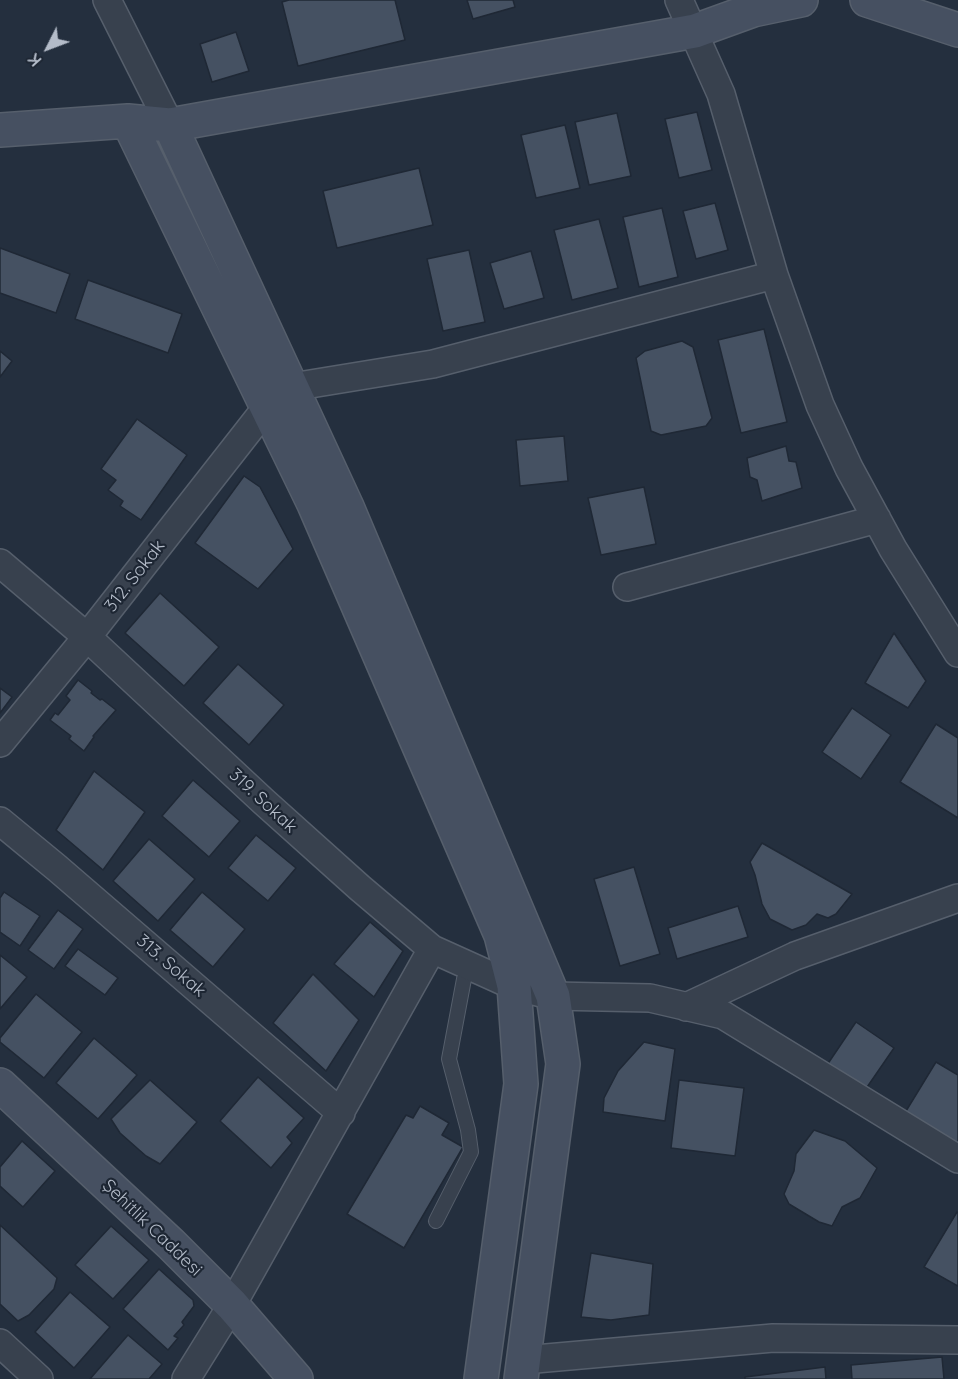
<!DOCTYPE html>
<meta charset="utf-8">
<style>
body{margin:0}
#map{position:relative;width:958px;height:1379px;overflow:hidden;background:#242f3e;font-family:Quicksand,sans-serif}
canvas{display:block}
.north{position:absolute;left:18px;top:18px;width:60px;height:60px;-webkit-text-stroke:4px #1d2633;paint-order:stroke;rotate:228deg;font-size:16px;font-weight:700;line-height:24px;text-align:center;color:#b4bcc9}
.north::after{content:'';display:block;margin:auto;width:21px;height:27px;background:#b4bcc9;clip-path:polygon(50% 0,100% 100%,50% 72%,0 100%)}
</style>
<div id="map">
<canvas width="958" height="1379"></canvas>
<div class="north">K</div>
</div>
<script>
const ctx = document.querySelector('canvas').getContext('2d');
ctx.lineJoin = 'round';
function fillPath(path, color) { ctx.fillStyle = color; ctx.fill(path, 'evenodd'); }
const toPath = rows => new Path2D(rows.map(r => 'M' + r).join(''));
function stroke(path, color, width, dash) { ctx.strokeStyle = color; ctx.lineWidth = width; ctx.lineCap = dash ? 'butt' : 'round'; ctx.setLineDash(dash || []); ctx.stroke(path); }
function drawText(font, color, halo, rows, align = 'center') {
  ctx.font = font + ' Quicksand,sans-serif'; ctx.lineWidth = 4.5; ctx.setLineDash([]); ctx.textBaseline = 'middle'; ctx.strokeStyle = halo; ctx.fillStyle = color; for (const [text, x, y, turn = 0] of rows) {
    ctx.save(); ctx.translate(x, y); ctx.rotate((+turn || 0) * Math.PI / 180); ctx.textAlign = isNaN(turn) ? turn : align; if (halo) ctx.strokeText(text, 0, 0); ctx.fillText(text, 0, 0); ctx.restore();
  }
}
const building = toPath([
 [289,0,395,0,405,40,298,66,282,2,289,0],
 [467,0,513,0,515,7,473,19,467,0],
 [236,32,249,71,212,82,200,44,236,32],
 [697,112,712,170,679,178,665,119,697,112],
 [617,113,631,176,589,185,575,122,617,113],
 [565,125,580,188,536,198,521,135,565,125],
 [419,168,433,225,337,248,323,191,419,168],
 [715,203,728,250,696,259,683,211,715,203],
 [662,208,678,277,639,287,623,217,662,208],
 [599,219,618,288,572,300,554,230,599,219],
 [0,248,70,274,56,313,0,293,0,248],
 [469,250,485,322,443,331,427,259,469,250],
 [531,251,544,298,504,309,490,263,531,251],
 [88,280,182,314,168,353,75,319,88,280],
 [764,329,787,422,741,433,718,340,764,329],
 [682,341,693,347,712,418,706,426,661,435,651,431,636,358,645,351,682,341],
 [0,351,12,361,0,377,0,351],
 [137,419,187,455,141,520,120,506,123,501,108,490,116,480,101,469,137,419],
 [564,436,568,481,520,486,516,440,564,436],
 [786,446,789,461,796,462,802,488,762,501,757,480,750,477,747,458,786,446],
 [244,476,260,487,293,549,258,589,195,543,244,476],
 [644,487,656,544,601,555,588,498,644,487],
 [160,593,219,647,184,686,125,633,160,593],
 [894,633,926,681,908,708,865,683,894,633],
 [238,664,284,705,249,745,203,703,238,664],
 [78,680,92,691,91,693,100,700,102,699,116,710,93,736,94,737,84,751,69,739,71,736,50,720,55,713,58,715,70,700,66,696,78,680],
 [0,688,12,697,0,713,0,688],
 [852,708,891,735,861,779,822,752,852,708],
 [936,724,958,738,958,818,900,782,936,724],
 [94,771,145,812,103,870,56,830,94,771],
 [193,780,240,821,209,857,162,816,193,780],
 [256,835,296,868,268,901,228,868,256,835],
 [149,839,195,879,158,921,113,881,149,839],
 [762,843,852,894,836,914,828,918,817,914,806,925,792,930,770,919,762,904,755,875,750,862,762,843],
 [634,867,660,954,620,966,594,879,634,867],
 [4,892,40,916,20,946,0,932,0,898,4,892],
 [202,892,245,929,213,967,170,930,202,892],
 [738,906,748,937,677,959,668,928,738,906],
 [58,910,83,929,54,969,28,950,58,910],
 [370,922,403,951,374,997,334,964,370,922],
 [78,949,118,978,105,995,65,966,78,949],
 [0,955,27,977,0,1009,0,955],
 [313,974,359,1020,326,1071,273,1023,313,974],
 [36,994,82,1032,44,1078,0,1042,0,1038,36,994],
 [856,1022,894,1048,863,1093,825,1068,856,1022],
 [94,1038,137,1075,98,1119,56,1083,94,1038],
 [644,1042,675,1049,665,1121,603,1112,604,1098,618,1071,644,1042],
 [936,1062,958,1075,958,1149,903,1116,936,1062],
 [258,1077,304,1118,287,1137,292,1143,271,1168,220,1121,258,1077],
 [150,1080,197,1122,160,1164,146,1156,120,1133,111,1119,150,1080],
 [679,1080,744,1088,735,1156,671,1148,679,1080],
 [420,1106,449,1123,442,1135,463,1147,404,1248,347,1214,406,1115,413,1118,420,1106],
 [814,1130,845,1141,877,1168,860,1198,842,1207,832,1226,819,1222,789,1204,784,1194,794,1171,796,1154,814,1130],
 [22,1141,55,1171,23,1207,0,1186,0,1167,22,1141],
 [957,1212,958,1213,958,1286,924,1267,957,1212],
 [0,1225,57,1278,54,1289,29,1315,18,1321,0,1304,0,1225],
 [111,1226,149,1260,113,1299,75,1265,111,1226],
 [591,1253,653,1264,649,1315,611,1320,581,1317,591,1253],
 [159,1269,193,1300,194,1306,182,1322,184,1325,174,1336,178,1338,168,1350,123,1309,159,1269],
 [70,1292,110,1327,74,1368,35,1332,70,1292],
 [128,1335,162,1364,149,1379,90,1379,128,1335],
 [942,1357,944,1379,852,1379,851,1365,942,1357],
 [825,1367,826,1379,745,1379,745,1377,825,1367]
]);
const lane = toPath([
 [436,1221,471,1152,468,1130,449,1059,464,979,472,966]
]);
const street = toPath([
 [107,0,170,125],
 [679,0,721,94,774,275,820,405,849,468,893,549,958,653],
 [292,387,433,364,774,275],
 [0,563,87,637,263,801,360,888,432,949,514,986,553,996,650,998,723,1015,958,1159],
 [627,587,877,519],
 [0,743,87,637,267,407],
 [0,821,57,868,341,1113],
 [686,1007,795,956,958,898],
 [0,1343,39,1379],
 [524,1360,773,1338,958,1340],
 [186,1379,232,1305,432,949]
]);
const secondary = toPath([
 [867,0,958,30],
 [753,10,801,0],
 [128,121,314,504,501,935,514,986,521,1084,481,1379],
 [170,125,347,507,553,996,563,1064,521,1379],
 [0,130,128,121,170,125,695,31,753,10,771,0],
 [0,1085,171,1244,232,1305,296,1379]
]);
const streetNames = [
 ["312. Sokak",135,576,-52],
 ["319. Sokak",263,801,43],
 ["313. Sokak",171,966,41],
 ["Şehitlik Caddesi",152,1228,44]
];
fillPath(building, '#455162');
stroke(building, '#1f2835', 1.5);
stroke(lane, '#565f6c', 16);
stroke(street, '#565f6c', 30);
stroke(secondary, '#565f6c', 36);
stroke(lane, '#38414e', 14);
stroke(street, '#38414e', 27);
stroke(secondary, '#465061', 33);
drawText('18px', '#b4bcc9', '#1d2633', streetNames);
</script>
